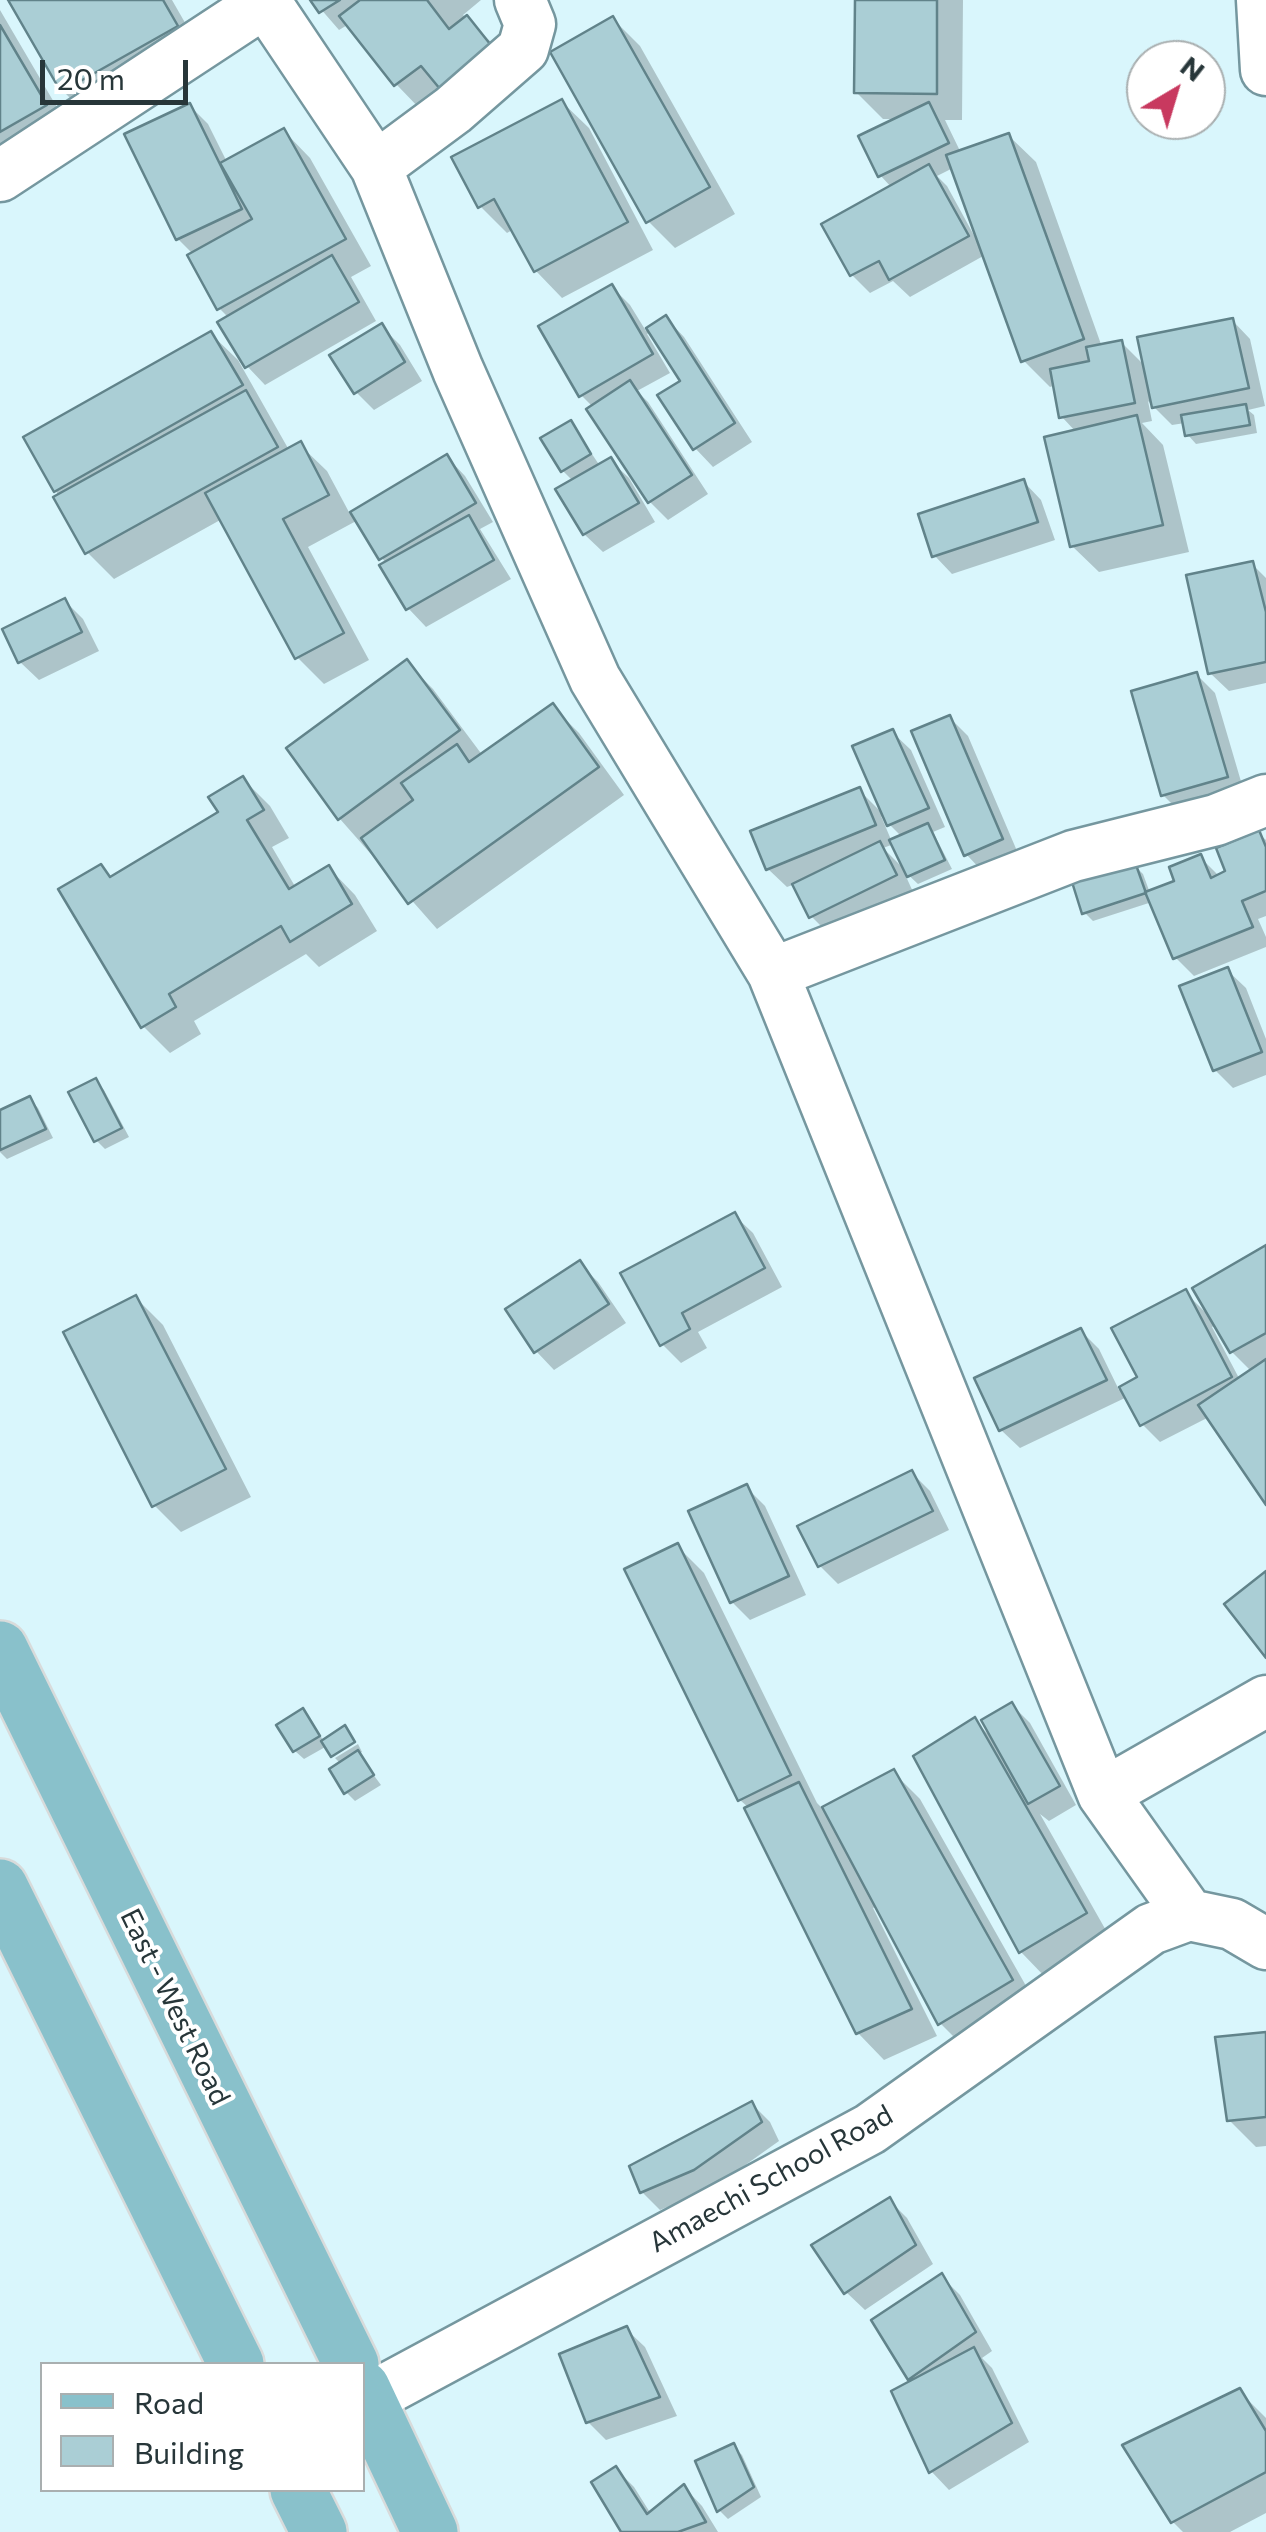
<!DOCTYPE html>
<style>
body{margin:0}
#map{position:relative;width:1266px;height:2532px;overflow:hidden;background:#d9f6fc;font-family:Commissioner,sans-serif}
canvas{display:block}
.legend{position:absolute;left:40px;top:2362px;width:325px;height:130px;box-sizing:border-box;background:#fff;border:2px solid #a9afb0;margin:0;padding:12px 18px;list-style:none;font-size:30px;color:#273639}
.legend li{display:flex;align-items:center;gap:20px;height:50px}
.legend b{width:50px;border:2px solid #a9afb0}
.north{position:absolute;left:1126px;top:40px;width:100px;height:100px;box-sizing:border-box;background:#fff;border:2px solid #a9afb0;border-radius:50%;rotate:38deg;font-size:28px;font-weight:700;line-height:40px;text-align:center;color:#273639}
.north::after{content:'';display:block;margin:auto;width:35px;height:45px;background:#c8395f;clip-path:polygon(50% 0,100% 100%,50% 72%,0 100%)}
.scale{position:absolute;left:40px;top:60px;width:148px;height:45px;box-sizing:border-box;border:5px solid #273639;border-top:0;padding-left:12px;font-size:30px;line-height:35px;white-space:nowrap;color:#273639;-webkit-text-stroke:8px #fff;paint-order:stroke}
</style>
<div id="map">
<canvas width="1266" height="2532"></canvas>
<ul class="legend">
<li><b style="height:12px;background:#89c1cb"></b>Road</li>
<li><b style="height:28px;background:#aaced5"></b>Building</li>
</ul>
<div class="north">N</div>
<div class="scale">20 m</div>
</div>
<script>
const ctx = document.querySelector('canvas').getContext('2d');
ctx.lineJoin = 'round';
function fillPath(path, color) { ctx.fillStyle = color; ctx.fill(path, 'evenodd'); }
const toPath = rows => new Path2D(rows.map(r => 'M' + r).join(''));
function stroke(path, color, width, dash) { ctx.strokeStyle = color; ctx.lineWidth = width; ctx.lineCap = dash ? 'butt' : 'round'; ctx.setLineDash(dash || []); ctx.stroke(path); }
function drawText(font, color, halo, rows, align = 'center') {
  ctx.font = font + ' Commissioner,sans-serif'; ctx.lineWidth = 8; ctx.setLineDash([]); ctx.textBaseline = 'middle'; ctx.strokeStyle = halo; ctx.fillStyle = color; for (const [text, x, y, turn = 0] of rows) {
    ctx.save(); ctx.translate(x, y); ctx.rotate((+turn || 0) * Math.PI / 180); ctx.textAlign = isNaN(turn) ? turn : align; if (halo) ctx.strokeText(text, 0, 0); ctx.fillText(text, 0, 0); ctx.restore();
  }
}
const shadow = toPath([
 [11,0,172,0,203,54,90,118,63,91],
 [313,0,481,0,463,15,494,45,523,82,473,120,422,111,396,84,349,24,339,30],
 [857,0,963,0,962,120,945,120,961,153,1009,136,1036,162,1102,347,1122,343,1146,367,1232,320,1250,339,1265,406,1248,410,1254,415,1257,433,1196,444,1188,435,1185,423,1172,425,1148,401,1152,421,1142,423,1163,445,1189,552,1099,572,1072,546,1076,432,1062,417,1056,385,1050,387,1023,360,985,255,910,297,893,281,870,293,852,275,892,188,880,175,897,119,883,119,856,92],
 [953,168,979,237,976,239,947,186,937,176],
 [0,10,72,133,0,148],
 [613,19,640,46,735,214,675,248,648,221],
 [562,102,589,128,653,250,562,298,536,271,514,229,507,233,480,206],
 [190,106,208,124,227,162,284,131,310,158,371,266,351,277,376,321,265,385,247,366,229,318,219,308,193,254,178,239],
 [612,287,630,305,646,331,666,318,684,337,752,442,713,467,695,448,683,381,651,332,647,334,670,373,637,391,648,402,708,494,668,520,650,502,593,407,581,395],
 [381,326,400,345,422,381,374,410,356,392],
 [211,334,238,360,289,450,300,445,327,471,350,514,447,457,465,476,493,522,480,529,511,579,426,627,408,608,386,564,358,520,308,547,369,660,324,684,297,657,222,519,114,579,87,552,56,491],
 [571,423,600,466,610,460,629,478,655,522,603,552,584,534,573,481,563,471],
 [1023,481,1041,500,1055,540,952,574,934,555],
 [1252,564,1266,578,1266,683,1229,691,1210,673],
 [65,601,83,619,99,651,39,680,20,662],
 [406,662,433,689,483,756,552,706,579,733,624,795,437,929,340,819,289,749],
 [1196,674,1215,693,1245,795,1181,813,1163,795],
 [950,718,968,736,1020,858,984,873,966,854],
 [892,732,911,750,945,827,933,832,952,869,918,884,903,870,914,894,830,935,811,916,795,884,787,887,768,869,859,790,885,816],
 [881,816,902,837,892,842],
 [894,844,905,870,883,848],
 [243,779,270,806,289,838,272,847,296,888,329,868,355,895,377,931,319,967,306,954,194,1021,201,1034,170,1053,143,1026,101,867,112,878,221,813],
 [1258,833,1266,840,1266,916,1258,919,1266,937,1266,947,1194,976,1176,958,1152,902,1093,921,1084,912,1134,865,1143,874,1150,893,1177,882,1200,857,1220,877,1229,873],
 [1227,970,1246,988,1266,1039,1266,1075,1233,1088,1215,1070],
 [95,1081,104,1090,129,1137,105,1149,96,1140],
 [30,1099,38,1108,53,1138,7,1159,0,1152,0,1113],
 [734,1215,753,1233,782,1287,698,1332,707,1348,681,1363,662,1344],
 [1266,1248,1266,1501,1209,1417,1160,1442,1142,1424,1127,1397,1020,1448,1001,1430,1081,1331,1099,1349,1119,1390,1140,1378,1185,1292,1209,1316],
 [1216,1325,1232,1352,1252,1372,1240,1380,1212,1327],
 [579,1263,598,1282,626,1323,554,1370,536,1351],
 [136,1298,163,1325,251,1497,181,1532,154,1505],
 [912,1473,930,1491,949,1530,838,1584,820,1566],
 [746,1487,765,1506,806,1595,750,1620,732,1602],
 [677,1546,704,1573,817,1803,823,1809,893,1772,920,1799,1038,2007,967,2050,940,2023,877,1906,873,1908,937,2036,884,2060,858,2033,749,1808,740,1800],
 [1012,1705,1030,1723,1076,1805,1049,1821,1040,1814,1112,1941,1047,1979,1021,1952,974,1720,992,1738],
 [302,1711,324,1741,345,1728,355,1740,332,1754,327,1746,304,1759,295,1751],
 [358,1744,362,1752,358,1754,381,1785,355,1801,346,1792,341,1764,335,1758],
 [1266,2035,1266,2146,1256,2147,1229,2120],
 [752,2104,770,2122,779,2141,713,2188,660,2210,642,2192],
 [889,2200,907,2218,933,2264,865,2310,846,2292],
 [941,2276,960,2295,992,2351,982,2358,992,2368,1029,2442,949,2490,931,2471,914,2382,910,2378],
 [626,2329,645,2347,677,2416,606,2440,588,2422],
 [1239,2391,1266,2418,1266,2513,1230,2532,1183,2532,1173,2522],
 [733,2446,742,2455,761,2497,728,2519,719,2510,699,2462],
 [616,2469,634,2487,651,2514,684,2487,702,2506,718,2532,624,2532]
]);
const building = toPath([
 [8,0,163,0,178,26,61,92,8,0],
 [310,0,340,0,319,13,310,0],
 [360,0,427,0,449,29,467,15,498,54,445,95,421,66,394,86,339,16,360,0],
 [855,0,937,0,937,94,854,93,855,0],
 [613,16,710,187,646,223,550,52,613,16],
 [0,25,47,105,0,132,0,25],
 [562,99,628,222,534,272,494,199,478,208,451,157,562,99],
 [929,102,949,143,878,177,858,136,929,102],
 [190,103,242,209,176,240,124,134,190,103],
 [284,128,346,239,217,310,187,255,252,219,220,163,284,128],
 [1009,133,1084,339,1021,362,946,155,1009,133],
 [929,164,969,236,889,280,879,261,850,276,821,224,929,164],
 [332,255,359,302,245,368,217,322,332,255],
 [612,284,653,354,579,397,538,326,612,284],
 [666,315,735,423,693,450,657,395,680,381,646,328,666,315],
 [1233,318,1249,388,1152,408,1137,337,1233,318],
 [382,323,405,362,354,394,329,355,382,323],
 [211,331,243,385,54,492,23,437,211,331],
 [1122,340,1135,403,1059,418,1050,369,1089,361,1086,347,1122,340],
 [630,380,692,475,648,503,586,409,630,380],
 [246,390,278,447,85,554,53,497,246,390],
 [1246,404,1250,425,1185,436,1181,415,1246,404],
 [1137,415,1163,525,1070,547,1044,437,1137,415],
 [571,420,591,454,561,472,540,438,571,420],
 [301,441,329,495,283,519,344,633,295,659,205,493,301,441],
 [447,454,476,503,379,560,350,512,447,454],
 [611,457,639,503,583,535,555,489,611,457],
 [1024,479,1038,522,932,557,918,514,1024,479],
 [469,515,494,560,406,610,379,565,469,515],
 [1253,561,1266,612,1266,662,1208,674,1186,575,1253,561],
 [65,598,82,632,18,663,2,629,65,598],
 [407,659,460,730,338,820,286,748,407,659],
 [1197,672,1228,777,1161,796,1131,691,1197,672],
 [553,703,599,767,408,904,361,838,413,800,401,783,457,744,469,762,553,703],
 [950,715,1003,839,964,856,911,731,950,715],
 [893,729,929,808,887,826,852,746,893,729],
 [243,776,264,810,247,820,289,889,329,865,352,904,290,942,281,926,169,994,176,1007,141,1028,58,889,101,864,110,877,218,812,208,797,243,776],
 [860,787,876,825,766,870,750,831,860,787],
 [928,823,945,860,907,877,889,840,928,823],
 [1259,830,1266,847,1266,891,1242,901,1253,927,1173,959,1145,892,1174,881,1169,867,1201,854,1211,878,1225,871,1216,848,1259,830],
 [880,841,897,875,809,918,792,884,880,841],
 [1135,862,1146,893,1082,914,1072,882,1135,862],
 [1228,967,1262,1052,1213,1071,1179,986,1228,967],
 [96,1078,122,1128,94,1142,68,1092,96,1078],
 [30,1096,46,1129,0,1150,0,1110,30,1096],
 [735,1212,765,1268,682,1313,690,1329,660,1346,620,1273,735,1212],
 [1266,1245,1266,1333,1230,1353,1192,1288,1266,1245],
 [580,1260,609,1304,534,1353,505,1309,580,1260],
 [1186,1289,1232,1377,1140,1426,1119,1387,1137,1377,1111,1328,1186,1289],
 [136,1295,226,1469,152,1507,63,1332,136,1295],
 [1081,1328,1107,1380,999,1431,974,1378,1081,1328],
 [1266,1359,1266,1505,1198,1405,1266,1359],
 [912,1470,933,1511,818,1567,797,1526,912,1470],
 [747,1484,789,1576,730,1603,688,1511,747,1484],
 [678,1543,791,1775,738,1801,624,1569,678,1543],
 [1266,1571,1266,1658,1224,1604,1266,1571],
 [1012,1702,1060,1786,1028,1804,981,1720,1012,1702],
 [303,1708,320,1736,293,1752,276,1725,303,1708],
 [975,1717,1087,1913,1019,1953,913,1756,975,1717],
 [345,1725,355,1742,331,1757,321,1741,345,1725],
 [358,1750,374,1775,344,1794,329,1769,358,1750],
 [894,1769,1013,1980,938,2025,822,1807,894,1769],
 [799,1782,912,2009,856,2034,744,1808,799,1782],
 [1266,2032,1266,2117,1227,2121,1215,2037,1266,2032],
 [752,2101,762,2122,694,2170,640,2193,629,2166,752,2101],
 [890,2197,916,2245,844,2294,811,2245,890,2197],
 [942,2273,976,2332,908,2380,871,2320,942,2273],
 [627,2326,660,2397,586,2423,559,2354,627,2326],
 [974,2347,1012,2423,929,2473,891,2391,974,2347],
 [1240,2388,1266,2431,1266,2472,1171,2523,1122,2445,1240,2388],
 [734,2443,754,2487,717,2512,695,2461,734,2443],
 [616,2466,647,2514,684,2484,706,2522,678,2532,621,2532,591,2482,616,2466]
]);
const street = toPath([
 [264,0,376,167,458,370,595,679,773,973,1103,1794,1189,1915],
 [1262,0,1266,70],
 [376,167,453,110,523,49,530,24,520,0],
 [0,176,265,2],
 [773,973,1073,856,1216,820,1266,800],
 [1103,1794,1266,1701],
 [368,2399,870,2129,1151,1929,1189,1915,1232,1924,1266,1944]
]);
const primary = toPath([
 [0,1649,351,2364],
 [0,1887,236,2364],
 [362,2388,430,2532],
 [298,2490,319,2532]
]);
const streetNames = [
 ["East - West Road",175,2007,64],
 ["Amaechi School Road",771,2179,-29]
];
fillPath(shadow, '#0003');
fillPath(building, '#aaced5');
stroke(building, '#61838a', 2.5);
stroke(street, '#75979f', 55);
stroke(primary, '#d8dbdb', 60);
stroke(street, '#fff', 50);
stroke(primary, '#89c1cb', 55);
drawText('28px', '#273639', '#fff', streetNames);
</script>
